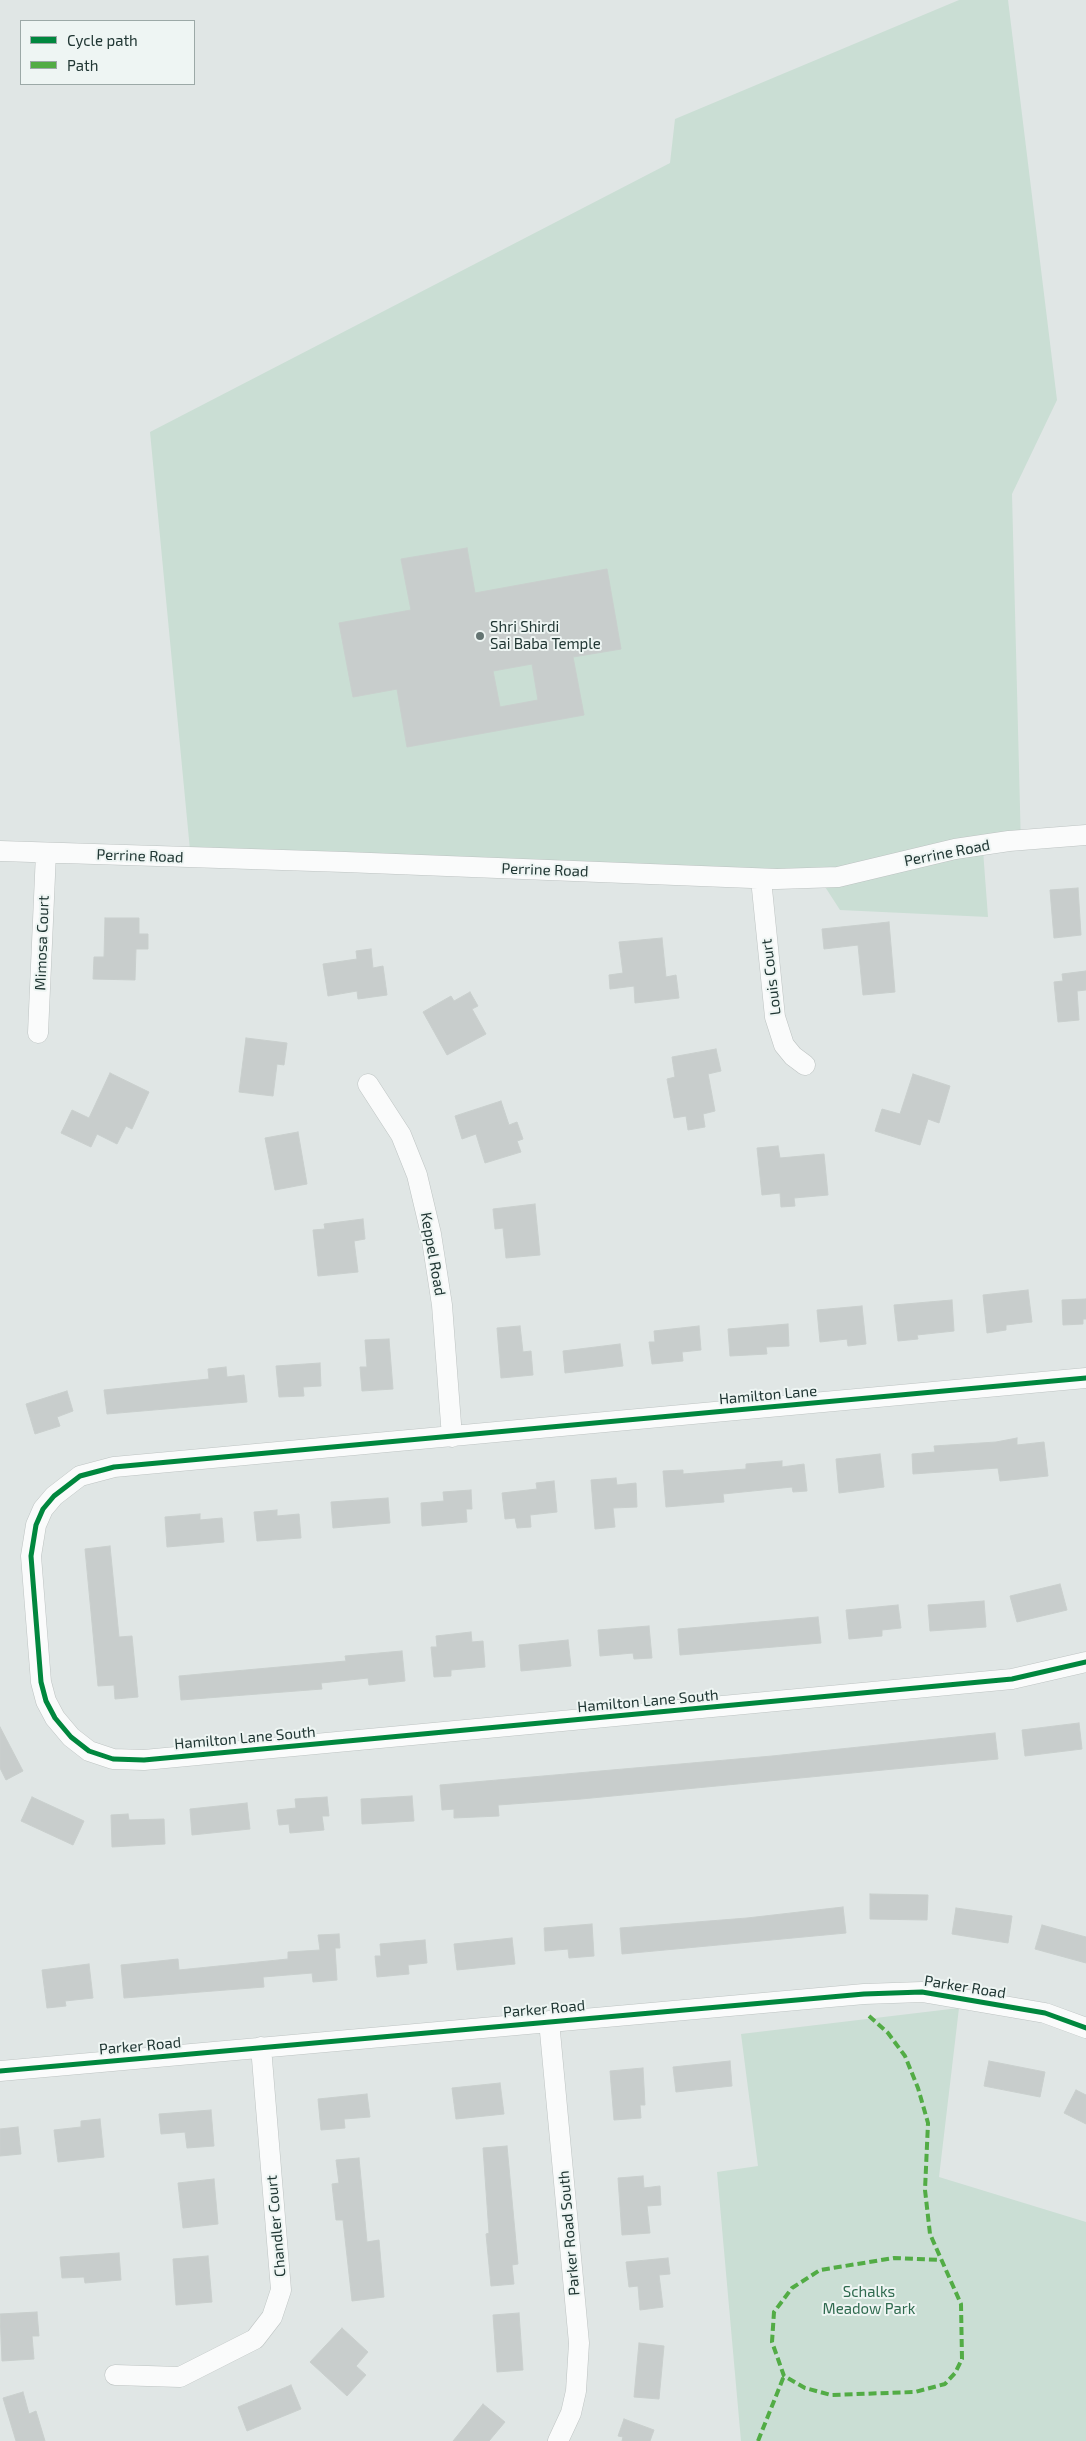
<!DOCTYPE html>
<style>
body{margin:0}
#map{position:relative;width:1086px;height:2441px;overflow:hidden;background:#e0e6e5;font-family:"Exo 2",sans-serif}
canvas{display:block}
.legend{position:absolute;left:20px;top:20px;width:175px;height:65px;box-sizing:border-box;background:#eef5f3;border:1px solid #9ca9a7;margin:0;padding:6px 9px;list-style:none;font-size:15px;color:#213734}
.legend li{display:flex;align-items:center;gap:10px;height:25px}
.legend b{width:25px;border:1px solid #9ca9a7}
</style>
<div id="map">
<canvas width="1086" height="2441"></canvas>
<ul class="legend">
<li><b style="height:6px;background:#00873e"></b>Cycle path</li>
<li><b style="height:6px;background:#52ac45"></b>Path</li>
</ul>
</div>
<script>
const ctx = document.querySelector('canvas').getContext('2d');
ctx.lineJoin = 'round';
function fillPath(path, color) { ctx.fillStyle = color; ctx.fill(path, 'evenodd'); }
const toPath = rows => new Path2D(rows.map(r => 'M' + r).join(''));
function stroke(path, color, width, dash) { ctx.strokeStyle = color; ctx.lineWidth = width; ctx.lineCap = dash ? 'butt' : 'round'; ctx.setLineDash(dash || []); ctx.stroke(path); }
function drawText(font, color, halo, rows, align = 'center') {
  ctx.font = font + ' "Exo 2",sans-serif'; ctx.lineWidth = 4; ctx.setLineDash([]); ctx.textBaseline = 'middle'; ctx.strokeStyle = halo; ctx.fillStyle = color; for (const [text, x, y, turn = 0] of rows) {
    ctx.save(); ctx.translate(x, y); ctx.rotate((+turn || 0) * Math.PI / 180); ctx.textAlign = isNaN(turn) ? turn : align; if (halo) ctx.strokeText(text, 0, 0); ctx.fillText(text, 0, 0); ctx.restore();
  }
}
const green = toPath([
 [959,0,1008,0,1057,400,1012,494,1021,847,983,850,988,917,840,910,820,879,190,850,150,432,670,163,675,119],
 [959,2008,939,2177,1086,2222,1086,2441,741,2441,717,2172,758,2166,741,2034]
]);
const building = toPath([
 [467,548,475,593,607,569,621,649,573,657,584,715,407,747,397,689,353,697,339,623,411,610,401,559,467,548],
 [532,664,538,700,500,707,493,671,532,664],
 [1078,888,1081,935,1054,938,1050,890,1078,888],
 [105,918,139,918,139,934,148,934,148,949,136,949,135,980,93,979,94,957,104,957,105,918],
 [889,922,895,992,863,995,858,945,824,949,822,929,889,922],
 [662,938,666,977,676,975,679,998,635,1003,634,986,610,989,609,975,623,973,619,942,662,938],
 [371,949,373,968,383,966,387,995,358,999,357,991,328,996,323,964,357,959,356,951,371,949],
 [1086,971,1086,990,1077,991,1079,1020,1058,1022,1054,982,1063,981,1062,974,1086,971],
 [470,992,478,1006,472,1009,486,1034,447,1055,423,1012,451,996,454,1001,470,992],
 [246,1038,287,1043,284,1065,277,1064,273,1096,239,1092,246,1038],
 [716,1049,721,1071,708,1074,715,1111,703,1114,705,1127,688,1130,686,1116,674,1118,667,1079,675,1077,672,1057,716,1049],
 [110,1073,149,1092,132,1129,126,1126,117,1144,97,1134,91,1147,61,1133,72,1110,89,1118,110,1073],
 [913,1074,950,1086,939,1123,928,1119,920,1145,875,1131,882,1109,900,1114,913,1074],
 [501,1101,509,1125,517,1122,523,1139,517,1141,521,1152,485,1163,476,1134,462,1139,455,1116,501,1101],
 [298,1132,307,1184,275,1190,265,1138,298,1132],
 [778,1146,780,1158,824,1154,828,1195,794,1198,795,1206,781,1207,780,1193,762,1195,757,1148,778,1146],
 [535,1204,540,1255,506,1258,503,1228,495,1229,493,1209,535,1204],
 [363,1219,365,1239,354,1241,358,1272,318,1276,313,1230,325,1229,324,1224,363,1219],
 [1028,1290,1032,1322,1006,1325,1006,1330,987,1333,983,1295,1028,1290],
 [1086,1299,1086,1319,1083,1319,1083,1324,1063,1325,1062,1300,1086,1299],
 [952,1300,954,1331,917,1335,918,1339,898,1341,894,1305,952,1300],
 [862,1306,866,1344,848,1346,847,1339,820,1342,817,1310,862,1306],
 [788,1324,789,1346,766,1347,767,1354,730,1356,728,1329,788,1324],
 [520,1326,523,1352,531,1351,533,1375,501,1378,497,1328,520,1326],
 [699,1326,701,1350,682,1352,683,1361,652,1364,649,1342,655,1342,654,1331,699,1326],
 [389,1339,393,1389,362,1391,360,1367,367,1367,365,1340,389,1339],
 [620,1344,623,1366,565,1373,563,1351,620,1344],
 [320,1363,321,1386,303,1387,304,1396,279,1397,276,1366,320,1363],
 [226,1367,227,1377,244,1375,247,1402,107,1414,104,1390,209,1379,208,1369,226,1367],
 [67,1391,73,1411,57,1417,60,1426,35,1434,26,1404,67,1391],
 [1017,1438,1017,1445,1044,1442,1048,1476,1000,1481,998,1468,913,1474,912,1454,935,1452,934,1446,996,1442,1017,1438],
 [880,1454,884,1487,839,1493,836,1459,880,1454],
 [782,1461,782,1467,804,1464,807,1491,793,1492,792,1487,723,1494,724,1502,666,1507,663,1471,683,1470,683,1474,746,1469,746,1464,782,1461],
 [616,1478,617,1485,636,1483,637,1507,613,1508,615,1527,595,1529,591,1480,616,1478],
 [554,1481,557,1512,530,1515,531,1527,517,1528,515,1518,505,1519,502,1493,537,1489,536,1483,554,1481],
 [471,1490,472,1509,466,1509,467,1522,422,1526,421,1503,444,1501,443,1492,471,1490],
 [388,1498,390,1523,333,1528,331,1502,388,1498],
 [277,1510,277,1516,299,1514,301,1538,257,1541,254,1512,277,1510],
 [200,1514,200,1520,222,1518,224,1542,167,1547,165,1517,200,1514],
 [110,1546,119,1637,132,1636,138,1697,115,1699,114,1685,98,1686,85,1549,110,1546],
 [1060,1584,1067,1610,1017,1622,1010,1596,1060,1584],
 [984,1601,986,1627,930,1631,928,1605,984,1601],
 [898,1605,901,1628,882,1630,882,1636,849,1639,846,1610,898,1605],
 [818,1617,821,1643,680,1655,678,1629,818,1617],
 [649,1626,652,1658,634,1659,633,1653,600,1656,598,1630,649,1626],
 [471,1632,472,1642,483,1641,485,1667,451,1670,451,1676,434,1677,431,1647,437,1647,436,1636,471,1632],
 [568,1640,571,1666,521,1671,519,1645,568,1640],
 [402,1651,405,1681,369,1685,368,1678,321,1683,322,1689,181,1700,179,1676,346,1661,345,1656,402,1651],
 [1079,1723,1082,1749,1025,1756,1022,1730,1079,1723],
 [0,1727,23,1771,6,1780,0,1768,0,1727],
 [995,1733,998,1759,581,1799,498,1805,499,1816,454,1818,454,1809,442,1810,440,1785,772,1756,995,1733],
 [412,1796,414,1821,362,1824,361,1799,412,1796],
 [32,1797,84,1821,73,1845,21,1821,32,1797],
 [327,1797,329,1816,322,1816,324,1830,290,1833,289,1824,279,1825,277,1810,296,1808,295,1799,327,1797],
 [247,1803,250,1829,192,1835,190,1809,247,1803],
 [128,1814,129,1820,164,1819,165,1844,112,1847,111,1815,128,1814],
 [870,1894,928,1895,927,1920,870,1919,870,1894],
 [843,1907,846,1933,622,1954,620,1928,747,1918,843,1907],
 [956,1908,1012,1916,1008,1943,952,1934,956,1908],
 [592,1924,594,1956,569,1958,568,1949,545,1951,544,1928,592,1924],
 [1042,1925,1086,1937,1086,1963,1035,1949,1042,1925],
 [339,1934,340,1948,335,1948,337,1980,313,1982,312,1973,263,1977,264,1987,124,1998,121,1965,178,1959,179,1970,288,1959,288,1952,320,1950,318,1935,339,1934],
 [512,1938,515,1964,457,1970,454,1944,512,1938],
 [425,1940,427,1963,408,1965,409,1974,377,1977,375,1956,381,1956,380,1944,425,1940],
 [89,1964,93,1998,65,2001,66,2006,47,2008,42,1970,89,1964],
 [730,2061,732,2086,676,2092,673,2067,730,2061],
 [989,2061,1045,2072,1040,2097,984,2086,989,2061],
 [643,2068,645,2105,640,2105,641,2118,614,2120,610,2071,643,2068],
 [500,2083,504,2114,456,2119,452,2088,500,2083],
 [1076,2090,1086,2095,1086,2124,1064,2113,1076,2090],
 [367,2094,370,2117,344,2119,345,2128,321,2130,318,2099,367,2094],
 [211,2110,214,2146,187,2148,185,2132,161,2134,159,2114,211,2110],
 [100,2119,104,2157,58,2162,54,2130,81,2127,81,2121,100,2119],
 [18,2127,21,2154,0,2156,0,2129,18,2127],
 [507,2146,518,2264,512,2265,514,2284,491,2286,486,2234,489,2233,483,2148,507,2146],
 [359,2158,367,2242,379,2240,384,2297,352,2301,343,2220,336,2220,332,2184,339,2183,336,2160,359,2158],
 [643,2176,644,2188,660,2186,661,2205,647,2206,650,2233,622,2235,618,2178,643,2176],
 [214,2179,218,2224,183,2228,178,2183,214,2179],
 [119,2253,121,2280,85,2283,84,2277,62,2278,60,2257,119,2253],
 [208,2256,212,2302,176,2305,173,2259,208,2256],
 [668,2258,670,2274,659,2275,663,2307,640,2310,638,2286,629,2287,626,2262,668,2258],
 [37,2312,39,2336,32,2336,34,2359,2,2361,0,2314,37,2312],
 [519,2313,523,2370,497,2372,493,2315,519,2313],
 [342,2328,368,2352,356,2366,366,2375,347,2396,310,2362,342,2328],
 [639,2343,664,2346,659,2399,634,2397,639,2343],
 [291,2385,301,2409,247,2431,238,2407,291,2385],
 [23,2392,29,2414,36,2411,45,2441,16,2441,3,2398,23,2392],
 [483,2404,505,2422,489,2441,453,2441,483,2404],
 [624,2419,654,2430,650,2441,622,2441,623,2437,618,2436,624,2419]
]);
const street = toPath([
 [0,851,345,862,777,879,838,877,955,849,1009,841,1086,835],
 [761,879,775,1017,784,1045,793,1056,805,1065],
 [38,1033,46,853],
 [368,1084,401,1135,417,1175,431,1234,442,1305,452,1437],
 [1086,1378,114,1467,80,1476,54,1496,43,1509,36,1525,31,1556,41,1682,46,1701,55,1718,71,1737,89,1751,113,1759,144,1760,1012,1679,1086,1662],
 [549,2021,579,2343,576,2391,571,2413,558,2441],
 [0,2071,864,1994,922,1992,1045,2013,1086,2028],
 [115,2375,180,2377,255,2339,272,2317,281,2290,261,2047]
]);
const quiet = toPath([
 [869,2016,888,2033,905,2056,918,2088,928,2123,925,2190,930,2234,961,2304,962,2359,955,2373,945,2384,915,2392,831,2395,805,2388,784,2376,772,2342,774,2312,792,2288,820,2270,894,2258,941,2260],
 [758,2441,784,2376]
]);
const cycleway = toPath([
 [1086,1378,114,1467,80,1476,54,1496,43,1509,36,1525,31,1556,41,1682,46,1701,55,1718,71,1737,89,1751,113,1759,144,1760,1012,1679,1086,1662],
 [0,2071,864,1994,922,1992,1045,2013,1086,2028]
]);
const markers = [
 [480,636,5,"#647472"]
];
const poiNames = [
 ["Shri Shirdi",490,627],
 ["Sai Baba Temple",490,644]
];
const streetNames = [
 ["Perrine Road",947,853,-11],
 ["Perrine Road",140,856,2],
 ["Perrine Road",545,870,2],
 ["Mimosa Court",42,943,-88],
 ["Louis Court",771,977,-97],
 ["Keppel Road",433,1254,80],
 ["Hamilton Lane",768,1395,-5],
 ["Hamilton Lane South",648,1701,-5],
 ["Hamilton Lane South",245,1738,-5],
 ["Parker Road",965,1987,9],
 ["Parker Road",544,2009,-5],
 ["Parker Road",140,2046,-5],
 ["Chandler Court",276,2226,-95],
 ["Parker Road South",569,2233,-95]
];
const parkNames = [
 ["Schalks",869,2292],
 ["Meadow Park",869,2309]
];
fillPath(green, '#caded4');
fillPath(building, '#c8cdcc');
stroke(building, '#c9cfcd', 1);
stroke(street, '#bdc3c2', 21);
stroke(street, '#fafbfb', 20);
stroke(quiet, '#52ac45', 4, [8, 4]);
stroke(cycleway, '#00873e', 5);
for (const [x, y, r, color] of markers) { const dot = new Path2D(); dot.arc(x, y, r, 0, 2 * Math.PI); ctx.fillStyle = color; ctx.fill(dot); stroke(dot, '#eef5f3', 2); }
drawText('15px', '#213734', '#eef5f3', poiNames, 'left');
drawText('15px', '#213734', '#eef5f3', streetNames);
drawText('15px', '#2f6a4f', '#eef5f3', parkNames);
</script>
